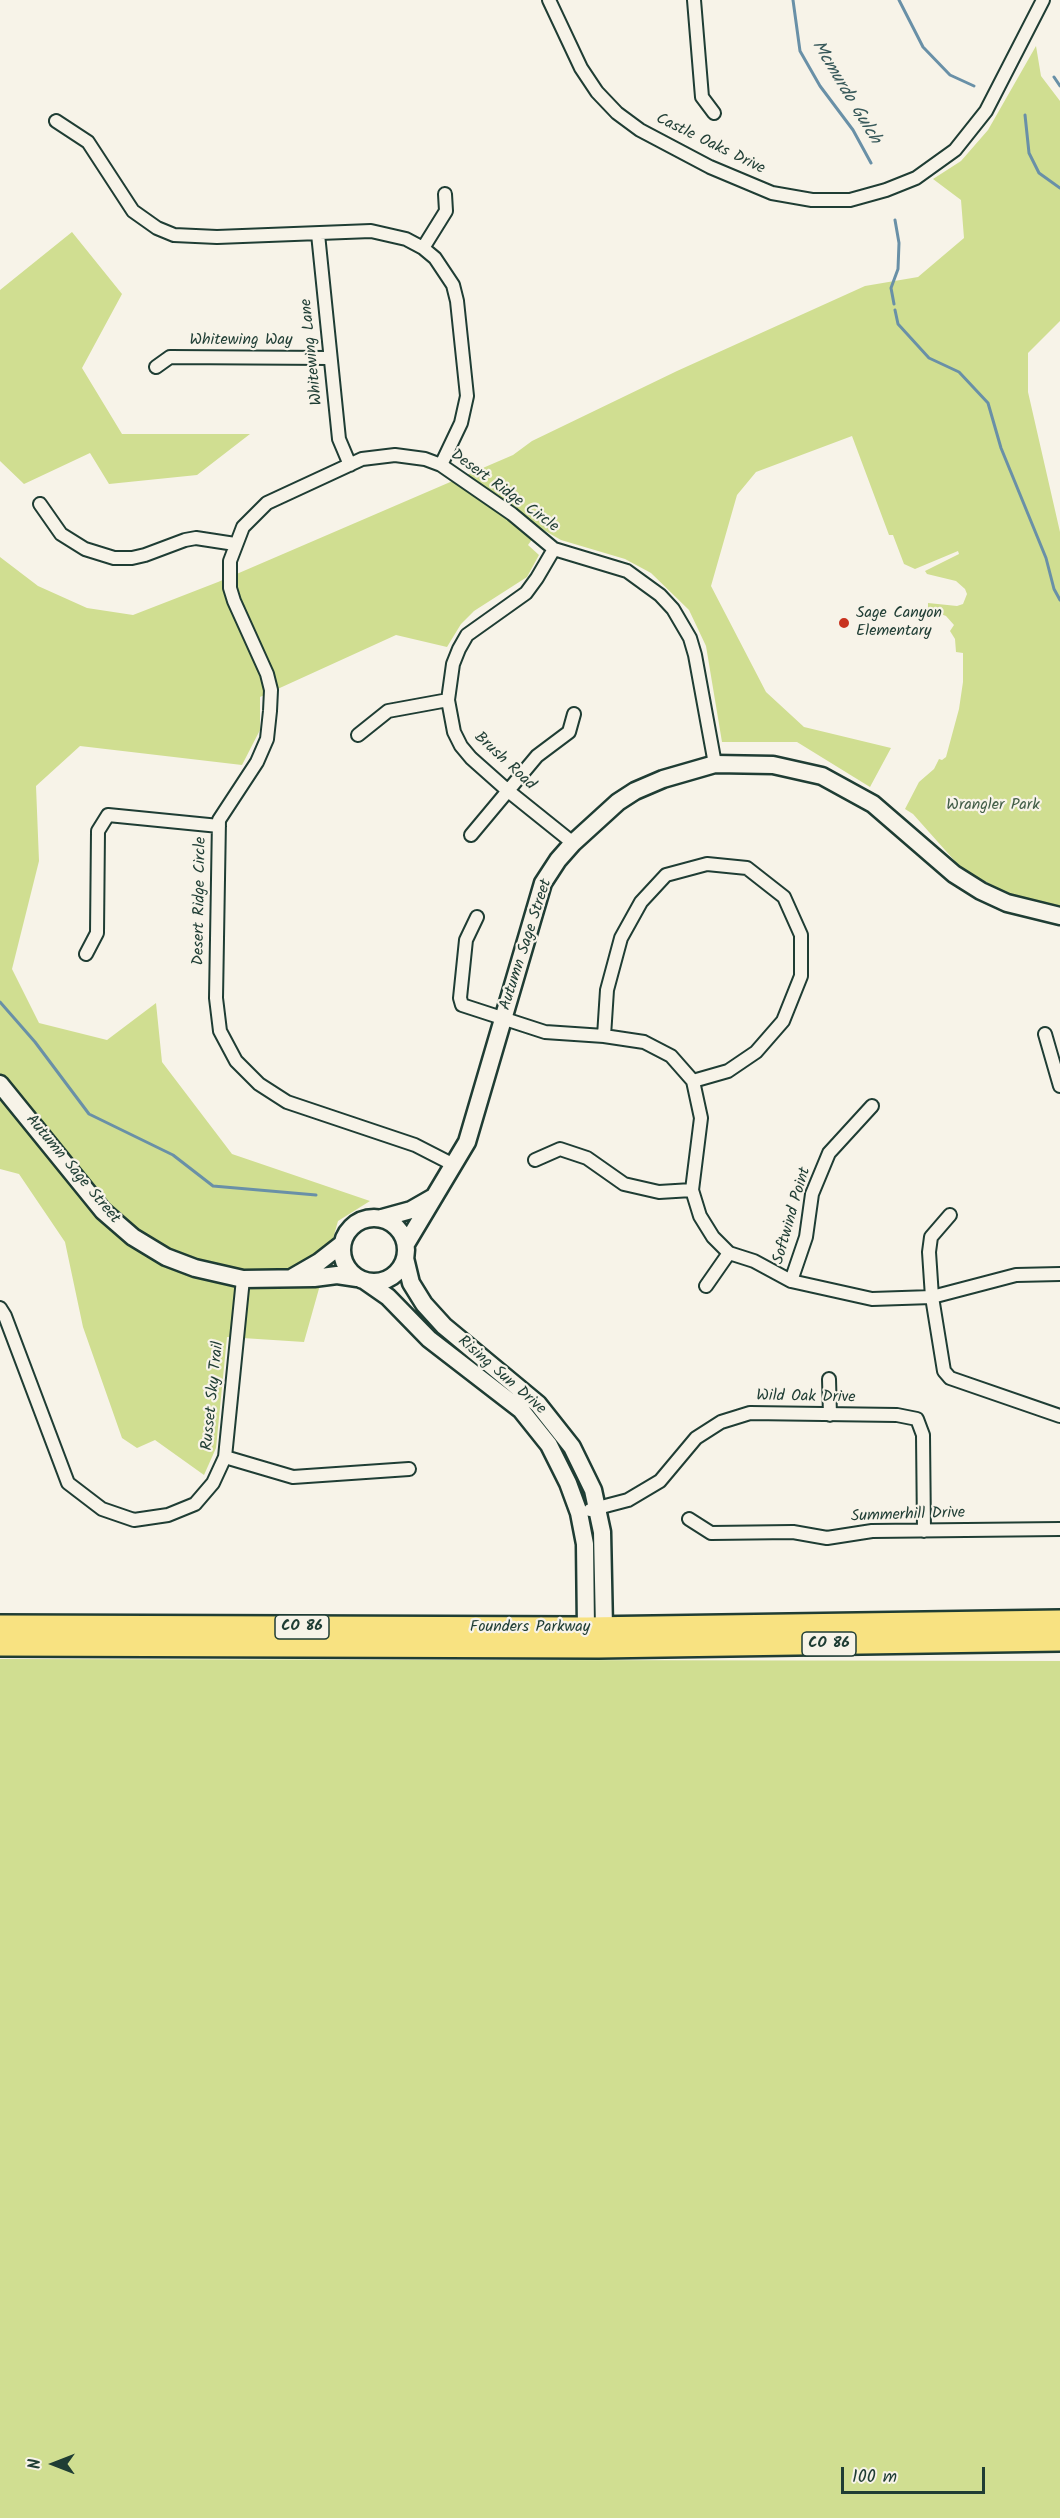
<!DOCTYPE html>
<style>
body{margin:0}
#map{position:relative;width:1060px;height:2518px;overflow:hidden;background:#f7f3e8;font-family:Kalam,sans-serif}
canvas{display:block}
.north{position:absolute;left:24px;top:2434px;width:60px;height:60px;-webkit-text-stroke:4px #f7f3e8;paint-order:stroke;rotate:270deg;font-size:16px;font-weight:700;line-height:24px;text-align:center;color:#1f3d34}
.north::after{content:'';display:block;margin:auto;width:21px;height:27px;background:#1f3d34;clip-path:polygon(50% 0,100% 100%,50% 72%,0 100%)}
.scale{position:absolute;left:841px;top:2467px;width:144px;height:27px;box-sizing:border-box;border:3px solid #1f3d34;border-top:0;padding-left:8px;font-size:18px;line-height:21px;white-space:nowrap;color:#1f3d34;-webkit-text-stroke:4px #f7f3e8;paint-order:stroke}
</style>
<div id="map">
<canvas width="1060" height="2518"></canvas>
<div class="north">N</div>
<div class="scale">100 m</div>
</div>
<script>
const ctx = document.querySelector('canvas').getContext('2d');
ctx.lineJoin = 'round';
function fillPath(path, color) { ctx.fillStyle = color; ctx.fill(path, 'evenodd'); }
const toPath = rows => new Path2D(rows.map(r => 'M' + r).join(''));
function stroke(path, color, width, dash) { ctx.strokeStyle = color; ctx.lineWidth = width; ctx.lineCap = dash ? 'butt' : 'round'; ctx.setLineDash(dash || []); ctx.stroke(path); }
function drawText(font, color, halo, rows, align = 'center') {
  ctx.font = font + ' Kalam,sans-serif'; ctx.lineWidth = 4.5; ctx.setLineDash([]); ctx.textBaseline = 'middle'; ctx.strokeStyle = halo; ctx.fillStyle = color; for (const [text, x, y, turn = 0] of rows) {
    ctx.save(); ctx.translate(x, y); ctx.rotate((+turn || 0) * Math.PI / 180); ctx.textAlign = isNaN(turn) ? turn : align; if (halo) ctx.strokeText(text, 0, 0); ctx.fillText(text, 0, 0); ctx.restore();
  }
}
const green = toPath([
 [1036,46,1041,76,1060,101,1060,321,1028,353,1028,392,1060,532,1060,907,1014,897,961,868,913,814,905,809,919,782,934,769,939,759,942,760,946,757,959,709,963,682,963,653,956,652,955,639,950,631,954,625,946,616,928,609,928,603,957,606,963,604,967,594,965,589,956,581,927,574,925,571,959,554,958,551,915,569,904,564,893,535,889,535,852,436,756,472,737,495,711,586,766,692,804,727,891,748,870,787,797,742,722,742,706,646,689,610,651,573,625,559,561,540,540,528,528,545,539,555,527,577,474,611,461,624,447,647,396,635,260,697,260,730,242,765,80,746,36,786,39,861,12,969,39,1023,107,1040,156,1003,162,1062,232,1154,370,1201,338,1221,304,1342,227,1337,216,1448,204,1475,155,1440,137,1448,122,1438,83,1327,65,1242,19,1174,0,1169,0,557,38,586,87,608,133,615,218,582,513,455,532,441,677,371,865,286,918,277,964,238,961,200,933,179,961,161,988,130],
 [72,232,122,294,82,368,122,434,250,434,197,475,109,484,90,453,24,484,0,461,0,290],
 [0,1659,1060,1661,1060,2518,0,2518]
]);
const stream = toPath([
 [793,0,800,51,820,86,853,130,871,163],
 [899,0,923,47,950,75,974,86],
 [1054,77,1060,86],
 [1025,115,1029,153,1039,173,1060,188],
 [894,304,891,288,898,269,899,243,895,220],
 [895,310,898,324,929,358,959,372,988,403,1001,448,1046,558,1054,589,1060,600],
 [0,1002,35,1042,89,1114,173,1155,213,1186,316,1195]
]);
const street = toPath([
 [549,0,581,68,597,92,617,113,640,130,710,167,772,193,812,200,850,200,886,190,916,178,955,150,986,111,1043,0],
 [694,0,702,97,714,113],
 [56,121,88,142,133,211,157,228,174,235,217,237,371,231,406,239,423,248,435,258,453,285,457,301,467,396,461,423,441,465],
 [318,234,339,439,350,465],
 [423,248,446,211,445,194],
 [156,367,170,357,330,358],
 [40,504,61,534,85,549,114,558,132,558,145,555,185,540,196,538,235,544],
 [554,549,537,578,526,593,467,635,459,649,453,664,448,700,454,732,461,746,471,758,507,790,573,843],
 [358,735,388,711,448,700],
 [471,835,537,756,569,732,574,714],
 [477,917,466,940,460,998,462,1005,545,1032,604,1036,644,1042,671,1056,693,1081,701,1118,692,1190,700,1216,713,1237,729,1253,754,1261,791,1281,872,1299,932,1297,1016,1275,1060,1274],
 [86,954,97,933,98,831,108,815,219,826],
 [1045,1034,1060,1086],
 [604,1036,607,990,621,938,641,902,666,875,707,864,747,868,784,897,801,935,801,976,783,1021,756,1052,728,1071,693,1081],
 [535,1160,560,1149,587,1158,624,1184,659,1192,692,1190],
 [454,1165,415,1145,287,1102,259,1084,236,1061,220,1031,216,998,219,820,257,762,267,739,270,711,271,690,267,674,234,601,230,588,230,561,243,527,267,503,362,459,395,455,425,459,441,465,512,514,554,549,627,571,660,595,673,609,690,638,695,655,715,764],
 [950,1215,931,1237,929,1252,932,1297,944,1371,950,1378,1060,1416],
 [791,1281,806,1237,812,1194,829,1153,872,1106],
 [706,1286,729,1253],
 [0,1308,5,1316,68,1483,102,1509,134,1520,168,1515,195,1504,213,1483,225,1457,243,1279],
 [829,1379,830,1415],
 [225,1457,293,1477,409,1469],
 [590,1510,628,1500,660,1481,696,1438,721,1422,750,1413,897,1415,917,1419,923,1435,924,1531],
 [689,1519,711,1533,793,1532,827,1538,872,1531,1060,1529]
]);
const secondary = toPath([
 [0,1084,103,1211,133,1237,166,1257,195,1268,243,1279,314,1278,337,1275,357,1278],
 '342 1250a32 32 0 1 1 64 0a32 32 0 1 1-64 0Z',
 [382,1218,411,1210,432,1198],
 [406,1244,467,1142,543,883,558,860,573,843,618,802,635,791,663,779,715,764,773,765,822,776,873,804,954,874,981,891,1007,903,1060,916],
 [405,1258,411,1283,424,1304,444,1326,538,1404,572,1447,593,1490,602,1532,604,1628,601,1637],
 [293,1277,319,1262,342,1244],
 [365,1281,388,1297,429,1339,521,1410,549,1445,568,1483,579,1513,585,1544,586,1628,592,1637]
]);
const highway = toPath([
 [0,1626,586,1628,1060,1621],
 [0,1645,599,1647,1060,1640]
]);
const markers = [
 [844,623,6,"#c8321e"]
];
const shields = [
 [302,1627,54],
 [829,1644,54]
];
const shieldNames = [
 ["CO 86",302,1627],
 ["CO 86",829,1644]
];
const streetNames = [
 ["Castle Oaks Drive",710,145,26],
 ["Whitewing Way",241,341],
 ["Whitewing Lane",313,352,-96],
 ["Desert Ridge Circle",504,492,36],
 ["Brush Road",504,762,43],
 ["Desert Ridge Circle",201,901,-89],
 ["Autumn Sage Street",527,945,-72],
 ["Autumn Sage Street",72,1170,50],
 ["Softwind Point",793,1216,-74],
 ["Rising Sun Drive",501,1376,41],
 ["Russet Sky Trail",214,1396,-84],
 ["Wild Oak Drive",806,1398,1],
 ["Summerhill Drive",908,1516,-2],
 ["Founders Parkway",530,1628]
];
const poiNames = [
 ["Sage Canyon",856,614],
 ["Elementary",856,632]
];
const parkNames = [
 ["Wrangler Park",993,806]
];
const waterNames = [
 ["Mcmurdo Gulch",845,93,59]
];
fillPath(green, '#d0de91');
stroke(stream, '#6990a7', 3);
stroke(street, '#1f3d34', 16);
stroke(secondary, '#1f3d34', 21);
stroke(highway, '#1f3d34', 26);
stroke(street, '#f7f3e8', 12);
stroke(secondary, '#f7f3e8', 16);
stroke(highway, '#f8e281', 21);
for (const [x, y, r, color] of markers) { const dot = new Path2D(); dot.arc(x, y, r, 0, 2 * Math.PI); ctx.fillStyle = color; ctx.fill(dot); stroke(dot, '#f7f3e8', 2); }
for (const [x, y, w] of shields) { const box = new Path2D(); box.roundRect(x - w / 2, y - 12, w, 24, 4.5); ctx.fillStyle = '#f7f3e8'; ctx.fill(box); stroke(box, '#1f3d34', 1.5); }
drawText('bold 15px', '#1f3d34', null, shieldNames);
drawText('16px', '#1f3d34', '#f7f3e8', streetNames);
drawText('16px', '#1f3d34', '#f7f3e8', poiNames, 'left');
drawText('16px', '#425d47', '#f7f3e8', parkNames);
drawText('italic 18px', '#38595a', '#f7f3e8', waterNames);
</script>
